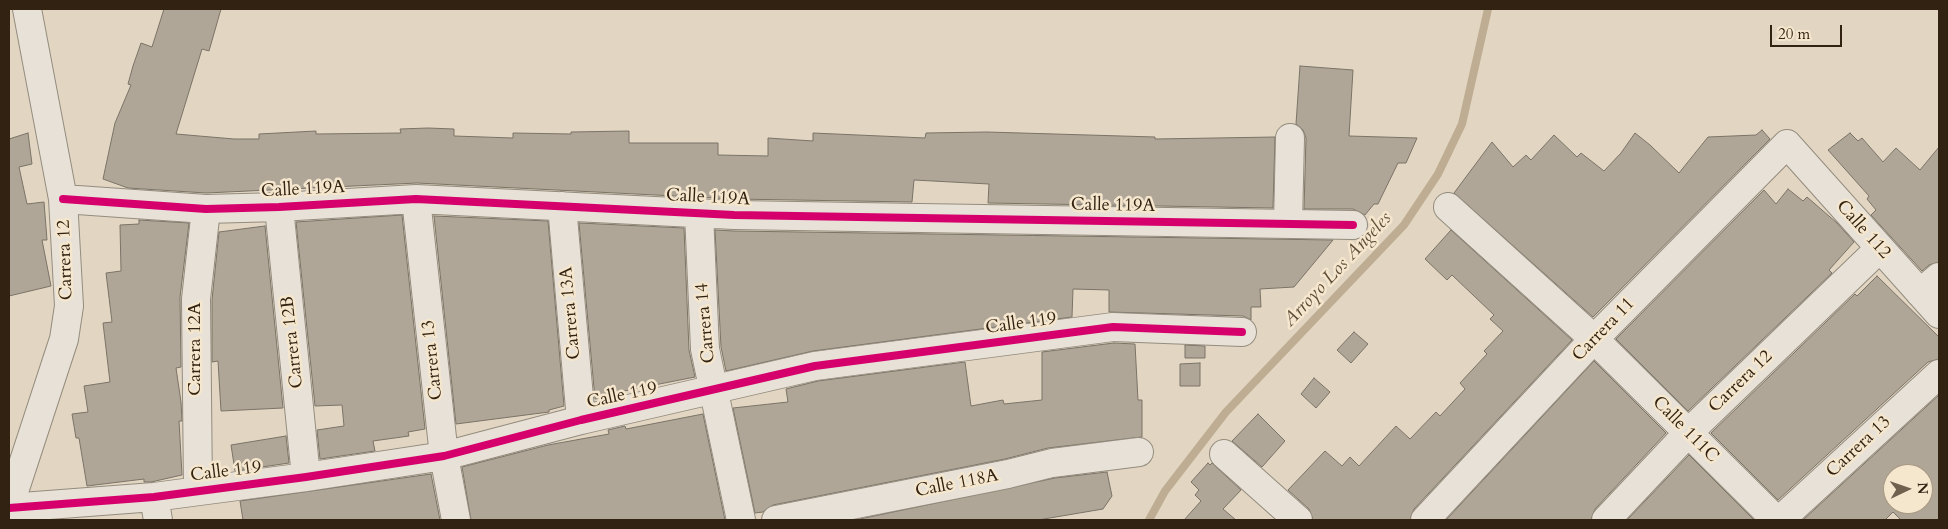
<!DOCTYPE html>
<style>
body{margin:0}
#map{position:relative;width:1948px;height:529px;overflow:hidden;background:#e2d6c2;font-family:Cardo,serif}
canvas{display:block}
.frame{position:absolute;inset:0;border:10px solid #322211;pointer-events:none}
.north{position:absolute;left:1883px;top:464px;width:50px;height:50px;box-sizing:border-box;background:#f5e6ce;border:1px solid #a79882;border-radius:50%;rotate:87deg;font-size:14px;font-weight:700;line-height:20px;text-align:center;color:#322211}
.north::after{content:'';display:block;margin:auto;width:18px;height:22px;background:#70614f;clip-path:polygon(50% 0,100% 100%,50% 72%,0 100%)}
.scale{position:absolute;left:1770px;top:25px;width:72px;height:22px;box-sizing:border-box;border:2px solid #322211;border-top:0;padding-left:6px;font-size:15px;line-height:18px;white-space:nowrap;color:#322211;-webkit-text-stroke:4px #f5e6ce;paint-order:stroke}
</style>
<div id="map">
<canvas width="1948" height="529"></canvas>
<div class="frame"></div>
<div class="north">N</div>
<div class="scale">20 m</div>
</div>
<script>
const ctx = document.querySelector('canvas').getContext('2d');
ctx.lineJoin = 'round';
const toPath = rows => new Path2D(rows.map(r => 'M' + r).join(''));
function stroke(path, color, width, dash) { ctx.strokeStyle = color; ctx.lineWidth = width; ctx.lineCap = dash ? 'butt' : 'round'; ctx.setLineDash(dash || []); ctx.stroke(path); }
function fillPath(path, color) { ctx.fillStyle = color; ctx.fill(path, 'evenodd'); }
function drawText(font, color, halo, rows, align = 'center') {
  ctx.font = font + ' Cardo,serif'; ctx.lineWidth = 5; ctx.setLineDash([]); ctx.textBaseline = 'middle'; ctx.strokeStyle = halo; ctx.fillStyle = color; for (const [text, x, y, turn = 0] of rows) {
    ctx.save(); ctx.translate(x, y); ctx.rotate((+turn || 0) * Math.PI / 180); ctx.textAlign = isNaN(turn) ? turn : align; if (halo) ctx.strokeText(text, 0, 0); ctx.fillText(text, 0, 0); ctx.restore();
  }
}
const stream = toPath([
 [1149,520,1165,491,1226,412,1404,225,1438,174,1462,124,1488,9]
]);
const building = toPath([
 [164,9,221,9,209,51,202,49,176,134,234,139,259,139,259,134,316,131,316,134,401,133,400,129,428,128,454,129,454,136,513,138,513,133,571,134,571,132,629,131,629,143,718,143,718,155,768,156,768,138,813,141,813,133,925,138,926,133,987,132,1155,137,1155,139,1275,137,1273,208,988,203,989,184,914,180,912,202,735,199,417,183,206,193,128,188,103,179,115,123,131,85,128,84,133,66,141,43,152,47,164,9],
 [1300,66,1353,70,1349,136,1417,138,1406,163,1398,163,1378,204,1374,204,1365,215,1353,209,1304,209,1306,138,1303,130,1296,124,1300,66],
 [1762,130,1770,139,1593,317,1454,193,1492,142,1513,167,1526,155,1531,160,1554,135,1577,157,1581,153,1604,171,1621,153,1635,133,1650,145,1679,173,1708,137,1756,135,1762,130],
 [28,133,32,164,19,167,27,204,44,202,47,240,42,240,51,286,9,296,9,139,28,133],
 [1850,133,1858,141,1862,138,1883,162,1896,148,1920,170,1939,147,1939,262,1929,265,1922,271,1871,215,1876,210,1867,199,1869,196,1828,150,1850,133],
 [1788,189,1803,201,1807,197,1837,223,1854,242,1829,270,1832,273,1688,411,1616,339,1764,190,1776,204,1788,189],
 [402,215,425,429,408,432,409,436,373,441,375,451,320,459,317,430,344,426,342,405,315,406,296,222,402,215],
 [434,216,548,221,564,406,549,410,549,412,456,424,434,216],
 [139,220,189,223,180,297,181,367,176,368,181,402,182,421,179,421,182,475,151,482,144,482,144,479,87,486,79,438,76,438,72,414,88,412,84,386,110,382,103,323,112,322,106,273,121,271,120,225,139,224,139,220],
 [579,223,684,228,689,350,695,377,619,392,620,395,595,399,579,223],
 [265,226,283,408,221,411,218,361,212,362,212,300,219,232,265,226],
 [715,230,734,231,1333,240,1294,287,1260,289,1261,307,1251,307,1251,320,1243,316,1109,312,1109,290,1073,289,1072,317,813,351,726,371,721,347,715,230],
 [1451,230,1572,340,1414,509,1410,520,1313,520,1309,509,1288,490,1325,451,1342,466,1350,457,1359,466,1396,426,1410,439,1436,412,1440,416,1465,389,1460,383,1487,354,1484,351,1503,331,1490,319,1494,315,1452,275,1447,280,1425,259,1451,230],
 [1877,276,1939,337,1939,359,1928,362,1778,500,1711,433,1855,294,1857,296,1877,276],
 [1354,332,1368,344,1351,363,1337,350,1354,332],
 [1114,343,1135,344,1138,400,1142,400,1142,437,1048,448,1005,459,773,505,763,512,755,513,733,408,788,402,786,389,818,381,965,362,971,406,1003,400,1004,404,1042,400,1042,352,1114,343],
 [1185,345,1205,346,1205,358,1185,358,1185,345],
 [1594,361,1666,433,1595,509,1591,520,1446,520,1594,361],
 [1200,363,1200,386,1180,386,1180,364,1200,363],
 [1314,378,1330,392,1316,408,1301,394,1314,378],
 [1939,395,1939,520,1901,520,1893,512,1885,520,1803,520,1939,395],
 [1893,474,1923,474,1923,504,1893,504,1893,474],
 [703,414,725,520,471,520,462,467,548,445,609,434,608,430,625,426,626,429,703,414],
 [1258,414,1285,441,1262,467,1232,441,1258,414],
 [286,436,289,463,235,471,231,445,286,436],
 [1689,455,1754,520,1627,520,1689,455],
 [1208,463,1210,465,1212,463,1241,490,1223,509,1236,520,1184,520,1201,501,1195,495,1199,490,1191,482,1208,463],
 [1107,472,1112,496,1103,509,1038,520,855,520,1055,478,1107,472],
 [431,474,440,520,243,520,240,501,431,474]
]);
const minor = toPath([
 [63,199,206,209,279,207,416,199,734,215,1353,225],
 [416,199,444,456,456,520],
 [562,206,581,420],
 [279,207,306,477],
 [1448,207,1594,339,1776,520],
 [699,213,705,349,741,520],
 [1288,223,1290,138],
 [1920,293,1939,277],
 [1224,454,1298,520],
 [198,490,196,299,206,209],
 [154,497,158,520],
 [9,507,64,339,69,306,63,199,27,9],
 [9,508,154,497,306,477,444,456,581,420,815,366,1113,327,1242,332],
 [776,520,1008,474,1052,463,1139,452],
 [1425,520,1594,339,1787,144,1939,314],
 [1606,520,1688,433,1879,249],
 [1780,520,1939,374]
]);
const cycleway = toPath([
 [63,199,206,209,279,207,416,199,734,215,1353,225],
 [9,508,154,497,306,477,444,456,581,420,815,366,1113,327,1242,332]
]);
const streetNames = [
 ["Calle 119A",303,190,-3],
 ["Calle 119A",708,198,3],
 ["Calle 119A",1113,206,1],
 ["Calle 112",1863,230,48],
 ["Carrera 12",66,260,-92],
 ["Carrera 13A",571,313,-95],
 ["Carrera 14",706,323,-95],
 ["Calle 119",1021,324,-8],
 ["Carrera 11",1604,330,-46],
 ["Carrera 12B",293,342,-96],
 ["Carrera 12A",196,349,-90],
 ["Carrera 13",433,360,-96],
 ["Carrera 12",1741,382,-44],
 ["Calle 119",622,396,-12],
 ["Calle 111C",1685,430,45],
 ["Carrera 13",1859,447,-43],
 ["Calle 119",226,472,-7],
 ["Calle 118A",957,484,-11]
];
const waterNames = [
 ["Arroyo Los Angeles",1338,270,-47]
];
stroke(stream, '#bead92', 8);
fillPath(building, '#afa698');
stroke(building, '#7b7367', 1);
stroke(minor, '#948c7e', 30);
stroke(minor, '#e7e1d7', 28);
stroke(cycleway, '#d6006c', 8);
drawText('18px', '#322211', '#f5e6ce', streetNames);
drawText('italic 19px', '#5e4c37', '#f5e6ce', waterNames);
</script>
